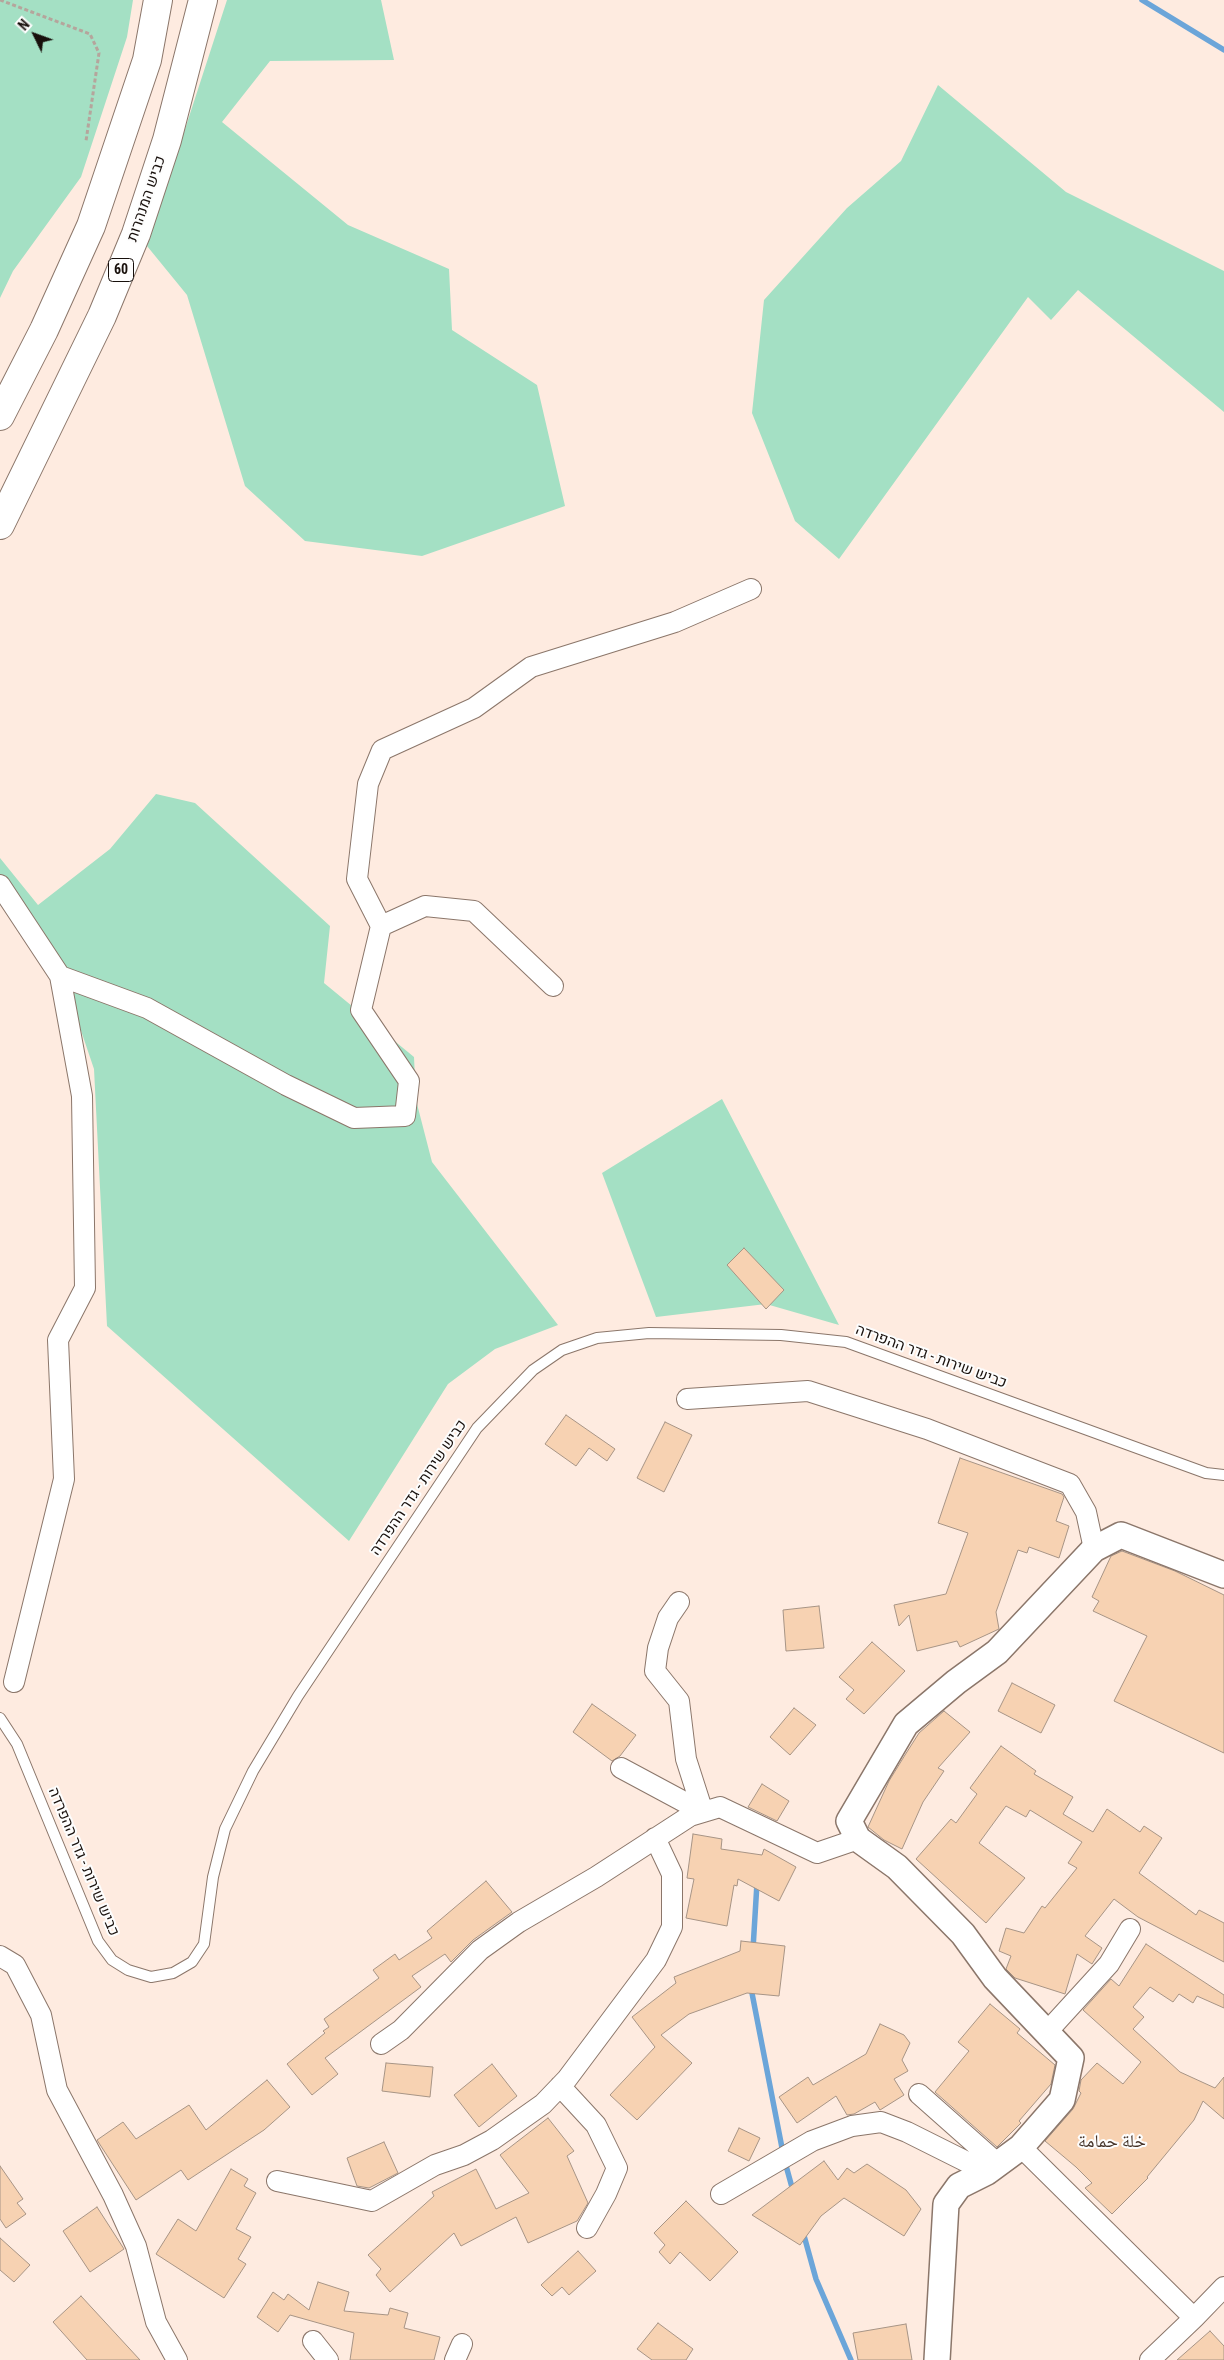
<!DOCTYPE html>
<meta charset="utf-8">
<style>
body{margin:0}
#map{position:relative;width:1224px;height:2360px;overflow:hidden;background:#feebe0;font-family:"Roboto Condensed",sans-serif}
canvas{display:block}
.north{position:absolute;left:10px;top:10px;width:50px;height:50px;-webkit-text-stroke:4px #fdfdfd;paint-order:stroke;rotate:312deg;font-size:14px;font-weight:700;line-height:20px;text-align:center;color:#18100c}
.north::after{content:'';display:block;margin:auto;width:18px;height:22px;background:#18100c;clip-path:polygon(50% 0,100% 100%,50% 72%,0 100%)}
</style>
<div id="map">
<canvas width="1224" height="2360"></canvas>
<div class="north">N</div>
</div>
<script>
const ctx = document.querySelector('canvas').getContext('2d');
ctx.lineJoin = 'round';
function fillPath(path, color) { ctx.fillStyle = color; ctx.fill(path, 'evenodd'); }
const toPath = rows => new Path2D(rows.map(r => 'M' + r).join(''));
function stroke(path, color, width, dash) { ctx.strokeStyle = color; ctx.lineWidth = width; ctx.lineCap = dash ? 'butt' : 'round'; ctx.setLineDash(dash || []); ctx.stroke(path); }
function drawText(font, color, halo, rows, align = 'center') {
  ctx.font = font + ' "Roboto Condensed","Noto Naskh Arabic",Heebo,sans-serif'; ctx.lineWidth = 4; ctx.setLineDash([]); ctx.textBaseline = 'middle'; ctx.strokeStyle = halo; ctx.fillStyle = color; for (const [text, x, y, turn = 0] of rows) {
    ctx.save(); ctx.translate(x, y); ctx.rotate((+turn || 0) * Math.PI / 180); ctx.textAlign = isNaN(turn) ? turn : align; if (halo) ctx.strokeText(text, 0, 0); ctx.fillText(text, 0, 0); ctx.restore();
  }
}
const green = toPath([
 [0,0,133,0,127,37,81,177,13,271,0,298],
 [227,0,381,0,394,60,270,61,222,122,348,225,449,269,452,330,537,385,565,506,422,556,305,541,245,486,187,295,147,246],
 [938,85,1066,192,1224,271,1224,412,1078,290,1051,320,1028,297,839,559,795,521,752,413,764,300,847,208,901,161],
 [156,794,195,803,330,926,324,983,414,1057,416,1100,432,1162,558,1325,495,1349,448,1384,349,1541,107,1326,94,1069,52,945,0,905,0,858,38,905,110,849],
 [722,1099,839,1325,766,1304,656,1317,602,1173]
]);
const stream = toPath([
 [1142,0,1224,50],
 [753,1949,757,1883],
 [751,1988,783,2153],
 [785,2162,793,2191],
 [803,2232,816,2279,851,2360]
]);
const building = toPath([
 [744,1248,784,1290,766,1309,727,1265,744,1248],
 [566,1415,615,1449,607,1461,589,1448,576,1466,545,1444,566,1415],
 [665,1422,692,1435,664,1492,637,1478,665,1422],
 [960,1458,1062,1494,1064,1497,1056,1521,1069,1526,1059,1558,1029,1547,1027,1553,1018,1550,996,1612,999,1629,960,1647,957,1641,917,1651,909,1615,899,1626,894,1605,946,1594,968,1533,938,1523,960,1458],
 [1122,1551,1175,1571,1224,1595,1224,1753,1114,1701,1147,1636,1093,1611,1099,1601,1092,1597,1111,1556,1122,1551],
 [819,1606,824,1648,786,1651,783,1610,819,1606],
 [872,1642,905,1671,864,1714,846,1699,854,1690,839,1677,872,1642],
 [1012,1683,1055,1705,1041,1733,998,1711,1012,1683],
 [592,1704,636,1735,620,1756,612,1761,573,1732,592,1704],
 [794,1708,816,1725,790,1755,770,1737,794,1708],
 [944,1711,970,1732,938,1768,944,1771,923,1802,902,1849,884,1840,868,1827,889,1781,905,1755,919,1733,944,1711],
 [1001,1746,1036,1771,1034,1774,1073,1797,1063,1814,1093,1832,1107,1809,1140,1832,1144,1826,1162,1838,1139,1873,1196,1915,1199,1910,1224,1923,1224,1962,1138,1917,1114,1899,1085,1936,1102,1948,1092,1964,1077,1954,1065,1994,1015,1978,1006,1969,1011,1956,999,1951,1006,1928,1024,1933,1042,1906,1045,1908,1077,1868,1068,1863,1082,1842,1030,1810,1026,1817,1006,1806,979,1843,1025,1878,986,1923,916,1859,951,1819,956,1823,977,1794,970,1788,1001,1746],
 [762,1784,789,1801,777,1821,748,1807,762,1784],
 [693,1834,722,1839,721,1849,762,1855,764,1849,796,1867,779,1901,738,1879,737,1886,734,1885,727,1926,686,1918,694,1879,687,1878,693,1834],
 [486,1881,512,1912,473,1940,451,1962,445,1954,412,1976,421,1987,325,2058,338,2074,312,2095,287,2064,325,2033,323,2031,329,2027,324,2019,379,1978,373,1970,395,1954,399,1960,432,1938,427,1931,486,1881],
 [741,1941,785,1946,779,1996,747,1993,689,2014,661,2035,692,2063,637,2120,610,2095,655,2047,632,2017,676,1983,674,1977,740,1951,741,1941],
 [1146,1944,1224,1995,1224,2008,1197,1996,1193,2003,1179,1994,1173,2002,1150,1987,1133,2007,1144,2017,1133,2029,1180,2072,1215,2088,1224,2077,1224,2119,1203,2101,1194,2120,1147,2177,1148,2178,1112,2214,1085,2188,1092,2183,1076,2167,1045,2141,1073,2109,1081,2093,1079,2091,1081,2080,1097,2063,1123,2084,1141,2062,1083,2010,1111,1979,1119,1986,1146,1944],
 [990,2004,1020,2029,1017,2033,1055,2065,1051,2084,1019,2121,1021,2123,997,2147,935,2092,969,2051,958,2042,990,2004],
 [880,2024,904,2035,910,2043,902,2060,908,2071,894,2079,904,2095,880,2110,875,2102,854,2114,847,2115,836,2096,797,2123,779,2097,808,2077,813,2085,866,2054,880,2024],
 [386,2063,433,2067,430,2097,382,2091,386,2063],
 [492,2064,517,2096,479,2127,454,2095,492,2064],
 [267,2080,290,2107,264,2130,188,2180,181,2170,136,2200,97,2140,123,2122,136,2139,189,2105,206,2130,267,2080],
 [548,2118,574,2151,567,2156,588,2203,577,2221,528,2243,516,2217,461,2246,454,2233,390,2292,376,2275,381,2269,368,2255,434,2196,432,2192,476,2169,496,2209,529,2193,500,2155,548,2118],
 [739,2128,760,2138,749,2161,728,2151,739,2128],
 [384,2142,398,2173,369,2188,357,2186,347,2158,384,2142],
 [824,2161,838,2180,847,2168,854,2173,867,2164,906,2190,921,2209,904,2236,844,2198,821,2216,800,2245,752,2215,824,2161],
 [0,2166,23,2199,17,2203,26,2214,6,2228,0,2219,0,2166],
 [231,2169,248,2179,244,2186,256,2193,236,2229,251,2237,238,2259,246,2264,224,2298,156,2254,178,2219,196,2231,231,2169],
 [686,2201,738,2252,710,2281,680,2252,670,2264,659,2252,665,2245,654,2233,686,2201],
 [97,2207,124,2249,90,2272,63,2231,97,2207],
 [0,2238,30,2265,14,2282,0,2270,0,2238],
 [578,2251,596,2271,569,2295,562,2287,552,2296,541,2285,578,2251],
 [318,2282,349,2292,344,2311,388,2315,390,2308,408,2313,404,2328,440,2337,434,2360,350,2360,354,2333,290,2315,278,2332,257,2317,273,2292,284,2300,288,2294,309,2310,318,2282],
 [81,2296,140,2360,87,2360,53,2322,81,2296],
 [658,2323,693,2349,686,2360,652,2360,637,2349,658,2323],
 [906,2324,912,2360,858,2360,853,2333,906,2324],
 [1210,2331,1224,2346,1224,2360,1177,2360,1210,2331]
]);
const path = toPath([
 [0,0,90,34,99,53,86,141]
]);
const service = toPath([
 [0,1718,17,1744,98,1941,112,1960,128,1970,151,1977,173,1973,192,1962,204,1944,213,1877,225,1829,253,1771,298,1696,477,1428,533,1370,562,1350,597,1338,649,1333,781,1335,846,1342,1206,1473,1224,1475]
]);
const minor = toPath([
 [0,885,60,976,147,1008,286,1085,354,1118,405,1116,409,1081,361,1010,381,926,425,906,474,911,553,986],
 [381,926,357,879,368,784,382,750,474,708,531,667,675,622,751,589],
 [687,1399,808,1391,927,1429,1070,1484,1086,1512,1094,1549],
 [679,1602,668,1618,658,1648,655,1671,679,1701,686,1759,703,1812],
 [14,1682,64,1479,58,1340,85,1288,82,1096,60,976],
 [621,1768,703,1812],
 [0,1956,15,1965,41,2015,57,2090,113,2195,136,2246,156,2322,177,2360],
 [1046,2033,1109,1964,1130,1929],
 [381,2044,401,2030,480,1950,519,1922,596,1877,690,1816,720,1807,817,1853,858,1839],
 [560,2086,596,2125,617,2168,606,2194,587,2228],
 [919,2094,998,2164],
 [1021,2147,1194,2318,1224,2287],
 [277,2181,372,2201,435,2165,464,2155,492,2140,543,2104,567,2079,656,1960,672,1927,672,1874,655,1838],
 [721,2194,812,2141,852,2126,881,2122,907,2132,987,2172],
 [313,2341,328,2360],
 [455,2360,462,2344],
 [1150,2360,1194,2318]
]);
const tertiary = toPath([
 [937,2360,946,2204,959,2186,987,2172,1021,2147,1062,2100,1071,2058,995,1978,963,1934,897,1867,858,1839,849,1821,906,1724,956,1682,997,1652,1094,1549,1121,1535,1224,1575]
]);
const trunk = toPath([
 [0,416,44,330,91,226,147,60,158,0],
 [0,525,102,316,136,234,167,140,203,0]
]);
const shields = [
 [121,270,25]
];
const shieldNames = [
 ["60",121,270]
];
const streetNames = [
 ["כביש המנהרות",147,199,-71],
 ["כביש שירות - גדר ההפרדה",931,1357,20],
 ["כביש שירות - גדר ההפרדה",419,1488,-56],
 ["כביש שירות - גדר ההפרדה",83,1862,67]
];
const quarterNames = [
 ["خلة حمامة",1112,2142]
];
fillPath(green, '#a4e0c4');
stroke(stream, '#6ba5d9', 5.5);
fillPath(building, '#f7d2b2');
stroke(building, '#a79485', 1);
stroke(service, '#8b766a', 12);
stroke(minor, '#8b766a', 22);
stroke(tertiary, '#8b766a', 28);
stroke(trunk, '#8b766a', 30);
stroke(path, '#b5a59c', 3, [4, 2.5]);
stroke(service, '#fff', 10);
stroke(minor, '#fff', 20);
stroke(tertiary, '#fff', 25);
stroke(trunk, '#fff', 28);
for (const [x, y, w] of shields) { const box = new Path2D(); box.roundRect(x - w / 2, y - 11.5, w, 23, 4); ctx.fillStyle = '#fdfdfd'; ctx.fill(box); stroke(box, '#18100c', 1); }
drawText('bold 14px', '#18100c', null, shieldNames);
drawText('15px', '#18100c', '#fdfdfd', streetNames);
drawText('18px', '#463429', '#fdfdfd', quarterNames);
</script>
